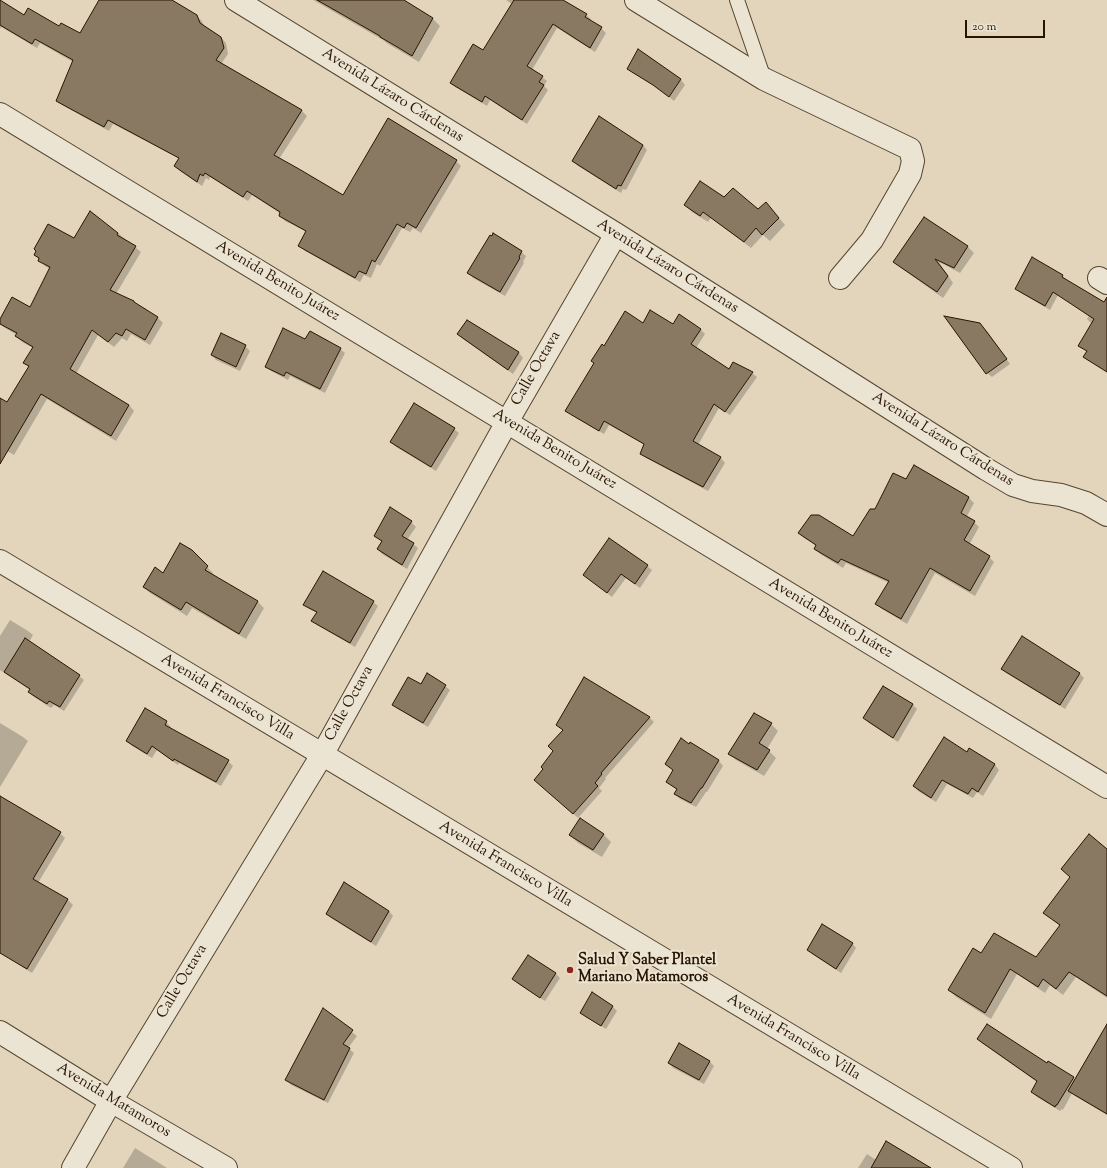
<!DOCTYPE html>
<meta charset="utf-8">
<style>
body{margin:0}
#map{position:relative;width:1107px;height:1168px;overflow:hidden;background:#e2d5bc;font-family:"Sorts Mill Goudy",serif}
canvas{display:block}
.scale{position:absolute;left:965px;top:20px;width:80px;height:18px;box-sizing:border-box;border:2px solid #281500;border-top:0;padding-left:5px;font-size:12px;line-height:14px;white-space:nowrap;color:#281500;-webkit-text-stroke:3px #ece4d3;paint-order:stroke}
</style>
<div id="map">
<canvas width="1107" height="1168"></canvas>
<div class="scale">20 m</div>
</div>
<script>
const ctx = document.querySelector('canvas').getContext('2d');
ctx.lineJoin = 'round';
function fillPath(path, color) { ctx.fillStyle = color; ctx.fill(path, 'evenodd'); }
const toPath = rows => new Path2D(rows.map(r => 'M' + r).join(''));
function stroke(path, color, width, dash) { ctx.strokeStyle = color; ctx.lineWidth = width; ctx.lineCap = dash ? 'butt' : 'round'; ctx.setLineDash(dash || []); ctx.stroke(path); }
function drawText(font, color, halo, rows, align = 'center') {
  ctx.font = font + ' "Sorts Mill Goudy",serif'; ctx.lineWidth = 4; ctx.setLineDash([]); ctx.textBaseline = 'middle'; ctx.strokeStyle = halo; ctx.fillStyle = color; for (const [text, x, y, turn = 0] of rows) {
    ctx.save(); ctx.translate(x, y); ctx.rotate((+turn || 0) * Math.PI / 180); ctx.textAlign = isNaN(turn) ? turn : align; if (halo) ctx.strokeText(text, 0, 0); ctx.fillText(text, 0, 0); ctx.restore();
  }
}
const shadow = toPath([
 [100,0,170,0,196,16,202,21,204,26,221,37,226,43,228,54,221,64,302,111,307,116,279,159,343,196,456,161,461,166,421,233,413,228,410,232,402,228,380,266,377,264,371,278,364,275,360,282,305,251,300,246,307,232,285,221,280,216,281,214,252,195,248,201,210,177,209,180,206,178,202,186,180,171,175,166,180,159,113,124,109,131,62,105,57,101,73,62,40,43,37,48,1,27,0,29,0,2,24,16,80,34],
 [313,0,402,0,433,19,440,26,419,62,388,44,383,40],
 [506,0,561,0,586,15,591,19,590,21,601,28,606,33,595,52,557,28,532,70,542,77,547,81,544,86,548,90,527,124,490,100,487,106,455,87,451,83,483,52,512,4],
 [638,51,681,80,685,85,674,101,659,89,633,73,628,69],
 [643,145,647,150,626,190,623,189,621,193,578,166,573,161],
 [725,198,758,210,766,203,785,225,770,241,763,235,751,248,711,218,708,222,692,212,685,205],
 [925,218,968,247,974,253,960,273,939,262,953,283,943,298,901,268,895,262],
 [118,233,141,252,116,294,158,318,163,323,150,345,131,334,127,341,122,338,114,347,98,335,76,374,129,405,134,411,116,441,47,399,14,455,0,447,0,399,8,403,29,367,25,363,33,348,22,342,16,336,17,335,5,328,0,324,0,321,30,308,50,269,45,266,35,255,74,240],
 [492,237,521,252,526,256,523,262,524,263,505,296,473,278,469,273],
 [1062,276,1067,280,1107,305,1107,372,1089,361,1084,357,1087,352,1080,345,1092,324,1087,319,1089,316,1058,295,1050,310,1021,293,1016,288],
 [679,315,701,330,705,334,696,348,729,371,752,373,757,377,730,415,719,408,698,445,721,458,725,463,708,491,646,458,641,453,645,445,609,425,604,434,571,415,567,411,604,347,643,325,674,325],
 [467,321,519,353,523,358,513,374,463,339,458,334],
 [980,324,988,332,1010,364,992,377,987,373],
 [306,341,340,349,345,353,325,393,290,376,288,380,271,371,266,366],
 [245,346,250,351,240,371,216,360,212,355],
 [454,429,459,433,436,471,396,447,391,442],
 [914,466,969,498,974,503,966,518,974,522,979,527,969,545,989,557,994,562,975,596,935,573,907,624,882,609,876,603,889,583,846,563,843,568,820,554,815,549,817,546,804,538,799,533,854,537,876,510,906,481],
 [411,522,416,527,407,540,413,544,418,548,407,569,382,554,378,549,382,542,375,536],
 [191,551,213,573,212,575,258,602,264,608,246,639,192,608,187,616,150,593,144,587,164,574],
 [647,566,652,570,640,588,626,578,612,597,589,579],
 [373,602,378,606,355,647,317,625,313,620,317,613,309,609,304,605],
 [10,620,28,631,33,635,29,642,79,676,84,680,64,711,54,705,51,708,34,697,29,692,30,690,0,670,0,636],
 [1022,638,1080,674,1084,678,1065,709,1006,673,1002,669],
 [585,678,650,718,654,722,605,778,606,779,599,788,602,791,578,818,540,784,545,769,555,751],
 [421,685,445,686,450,690,428,727,398,709,393,705],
 [883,687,913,705,917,709,898,742,869,723,864,718],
 [755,714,771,724,778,731,767,749,776,758,764,776,736,760,730,754],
 [166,722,171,727,170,729,228,761,233,766,221,786,179,763,178,765,157,750,152,758,132,746,128,741],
 [0,723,23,737,28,741,0,787],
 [690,743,719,761,723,766,707,792,706,792,696,807,680,799,675,794,677,790,667,782,674,771,666,764],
 [969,749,995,765,999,770,983,796,977,792,973,798,947,784,936,802,918,791,914,786,967,753],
 [0,796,60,833,65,838,38,883,68,900,73,905,32,973,11,960,6,955,0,929],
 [603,834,611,842,602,857,578,843,570,835],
 [1107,851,1107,998,1076,977,1063,995,1050,985,1045,993,1017,974,991,1019,956,997,949,990,981,955,1037,959,1060,926,1045,913],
 [389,911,393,916,376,946,331,918,327,914],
 [852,943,856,948,841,973,812,954,808,950],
 [529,956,556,974,560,978,545,1001,518,984,514,979],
 [612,1006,617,1011,606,1029,586,1017,581,1012],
 [323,1010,357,1036,348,1048,354,1053,328,1103,291,1085,286,1080],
 [978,1039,1047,1064,1073,1078,1076,1080,1107,1047,1107,1115,1075,1096,1072,1093,1063,1110,1062,1109,1060,1111,1037,1097,1032,1092,1037,1082,983,1044],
 [710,1062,714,1066,704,1084,673,1068,669,1063],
 [135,1148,167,1168,123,1168],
 [867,1154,876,1160,913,1168,858,1168]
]);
const building = toPath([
 [0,0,24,15,28,8,59,26,61,23,80,33,99,0,172,0,197,15,200,23,221,37,224,48,216,60,302,110,274,155,299,169,343,195,388,118,457,160,416,228,407,223,404,228,397,224,375,262,372,260,366,274,359,271,355,278,298,246,306,231,279,216,280,212,247,191,243,197,205,173,203,176,200,174,197,182,174,166,179,158,177,157,108,120,104,127,56,101,73,60,35,39,32,44,0,25,0,0],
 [317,0,404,0,433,18,412,56,399,48,380,37,380,36,317,0],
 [514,0,563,0,587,14,585,17,602,27,590,48,553,24,527,66,543,76,539,82,544,85,522,120,485,96,482,102,450,83,473,44,483,50,514,0],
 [638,49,681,79,669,97,653,85,627,69,638,49],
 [599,116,643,145,621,186,618,185,616,189,572,161,599,116],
 [700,181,724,197,733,188,758,209,766,202,779,218,762,235,756,228,744,242,703,212,700,216,684,205,700,181],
 [90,211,118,233,117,235,136,246,110,290,134,301,134,302,158,317,145,340,126,329,122,336,116,333,108,342,92,330,70,369,129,405,111,436,41,394,0,464,0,398,7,402,29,366,23,363,33,347,15,336,17,333,0,324,0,319,12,297,30,307,50,267,38,261,39,258,34,255,36,251,34,249,48,224,74,238,90,211],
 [924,217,968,246,954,268,935,259,948,276,937,292,893,262,924,217],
 [493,233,522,251,519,257,520,258,500,292,467,273,490,235,492,236,493,233],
 [1032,257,1063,275,1062,277,1104,302,1107,297,1107,372,1083,357,1087,351,1078,346,1094,319,1053,292,1045,306,1015,289,1032,257],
 [650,310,673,324,679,314,701,329,691,344,729,369,733,362,753,372,725,412,714,404,693,441,721,457,703,487,640,454,644,444,604,421,599,431,565,411,594,363,591,361,602,344,604,346,625,311,643,323,650,310],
 [944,316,980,323,1007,359,986,374,944,316],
 [467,320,519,352,508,370,457,334,467,320],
 [283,328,305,339,310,331,341,348,320,389,286,372,284,376,265,367,283,328],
 [221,333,246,345,236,367,211,355,221,333],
 [414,403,455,428,431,467,390,442,414,403],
 [914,465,969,497,961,513,975,521,964,540,990,556,970,591,930,568,901,619,875,604,889,581,841,559,838,563,814,549,816,545,798,533,811,515,819,515,853,536,870,509,875,509,893,473,906,479,914,465],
 [390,507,412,521,402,536,414,543,402,565,377,549,382,541,374,536,390,507],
 [609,538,648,565,635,584,621,574,607,593,583,575,609,538],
 [180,543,192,550,208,566,205,570,258,601,239,634,186,602,181,610,143,587,155,567,163,573,180,543],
 [323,571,374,601,350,643,311,621,317,612,303,605,323,571],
 [1022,636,1080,673,1060,705,1001,669,1022,636],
 [25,638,80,675,60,707,49,701,47,704,28,692,30,689,4,672,25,638],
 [427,673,446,685,423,723,392,705,408,677,421,684,427,673],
 [584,677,650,717,601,773,602,774,595,783,598,786,573,814,534,780,543,769,541,767,553,751,548,746,563,730,556,725,584,677],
 [883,686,913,704,893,738,863,718,883,686],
 [145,708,167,721,165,725,229,760,216,782,174,759,173,761,152,746,147,754,126,741,145,708],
 [754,713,772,723,759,743,770,750,757,770,728,754,754,713],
 [944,737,967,752,969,748,995,764,978,792,972,788,968,794,942,780,931,798,913,786,944,737],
 [681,738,689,744,690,742,719,760,702,788,701,788,691,803,674,794,677,789,666,782,673,770,665,764,681,738],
 [0,796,61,832,33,879,68,899,27,969,0,953,0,796],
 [580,818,604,834,593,850,569,835,580,818],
 [1089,834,1107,849,1107,996,1069,972,1056,989,1043,979,1038,987,1010,969,985,1013,948,990,973,948,981,953,994,933,1036,957,1060,925,1043,913,1070,877,1061,869,1089,834],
 [344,882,389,911,371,942,326,914,344,882],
 [822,924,853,943,836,969,807,950,822,924],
 [528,955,556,973,540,998,512,979,528,955],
 [592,992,613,1006,601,1026,580,1013,592,992],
 [323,1008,353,1030,343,1044,350,1048,324,1100,285,1080,323,1008],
 [987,1024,1047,1063,1048,1061,1074,1077,1057,1105,1056,1105,1055,1107,1031,1092,1037,1081,977,1039,987,1024],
 [1107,1024,1107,1114,1068,1091,1107,1024],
 [679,1043,710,1061,699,1080,668,1063,679,1043],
 [886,1141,931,1168,871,1168,886,1141]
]);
const lane = toPath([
 [737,0,764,79]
]);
const street = toPath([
 [236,0,616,234,986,469,1013,485,1032,491,1061,495,1086,503,1107,515],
 [636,0,764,79,910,149,913,161,910,174,872,240,840,278],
 [0,114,1107,787],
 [1099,278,1107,283],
 [0,561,1011,1168],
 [0,1032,111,1101,226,1168],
 [73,1168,111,1101,322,755,507,422,616,234]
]);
const markers = [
 [570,970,4,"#8f2418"]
];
const streetNames = [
 ["Avenida Lázaro Cárdenas",392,96,32],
 ["Avenida Lázaro Cárdenas",667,267,32],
 ["Avenida Benito Juárez",277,282,31],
 ["Calle Octava",537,369,-60],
 ["Avenida Lázaro Cárdenas",942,440,32],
 ["Avenida Benito Juárez",554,450,31],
 ["Avenida Benito Juárez",830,619,31],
 ["Avenida Francisco Villa",227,698,31],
 ["Calle Octava",350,704,-61],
 ["Avenida Francisco Villa",505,865,31],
 ["Calle Octava",183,982,-59],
 ["Avenida Francisco Villa",793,1038,31],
 ["Avenida Matamoros",113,1101,31]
];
const poiNames = [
 ["Salud Y Saber Plantel",578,961],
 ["Mariano Matamoros",578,978]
];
fillPath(shadow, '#0003');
fillPath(building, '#897962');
stroke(building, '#281500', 1);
stroke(lane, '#56452f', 16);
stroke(street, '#56452f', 24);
stroke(lane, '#ece4d3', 14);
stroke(street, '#ece4d3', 22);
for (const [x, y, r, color] of markers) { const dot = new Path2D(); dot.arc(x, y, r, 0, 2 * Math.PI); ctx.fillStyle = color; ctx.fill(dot); stroke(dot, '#ece4d3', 1.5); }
drawText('15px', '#281500', '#ece4d3', streetNames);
drawText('bold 15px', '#281500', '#ece4d3', poiNames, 'left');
</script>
